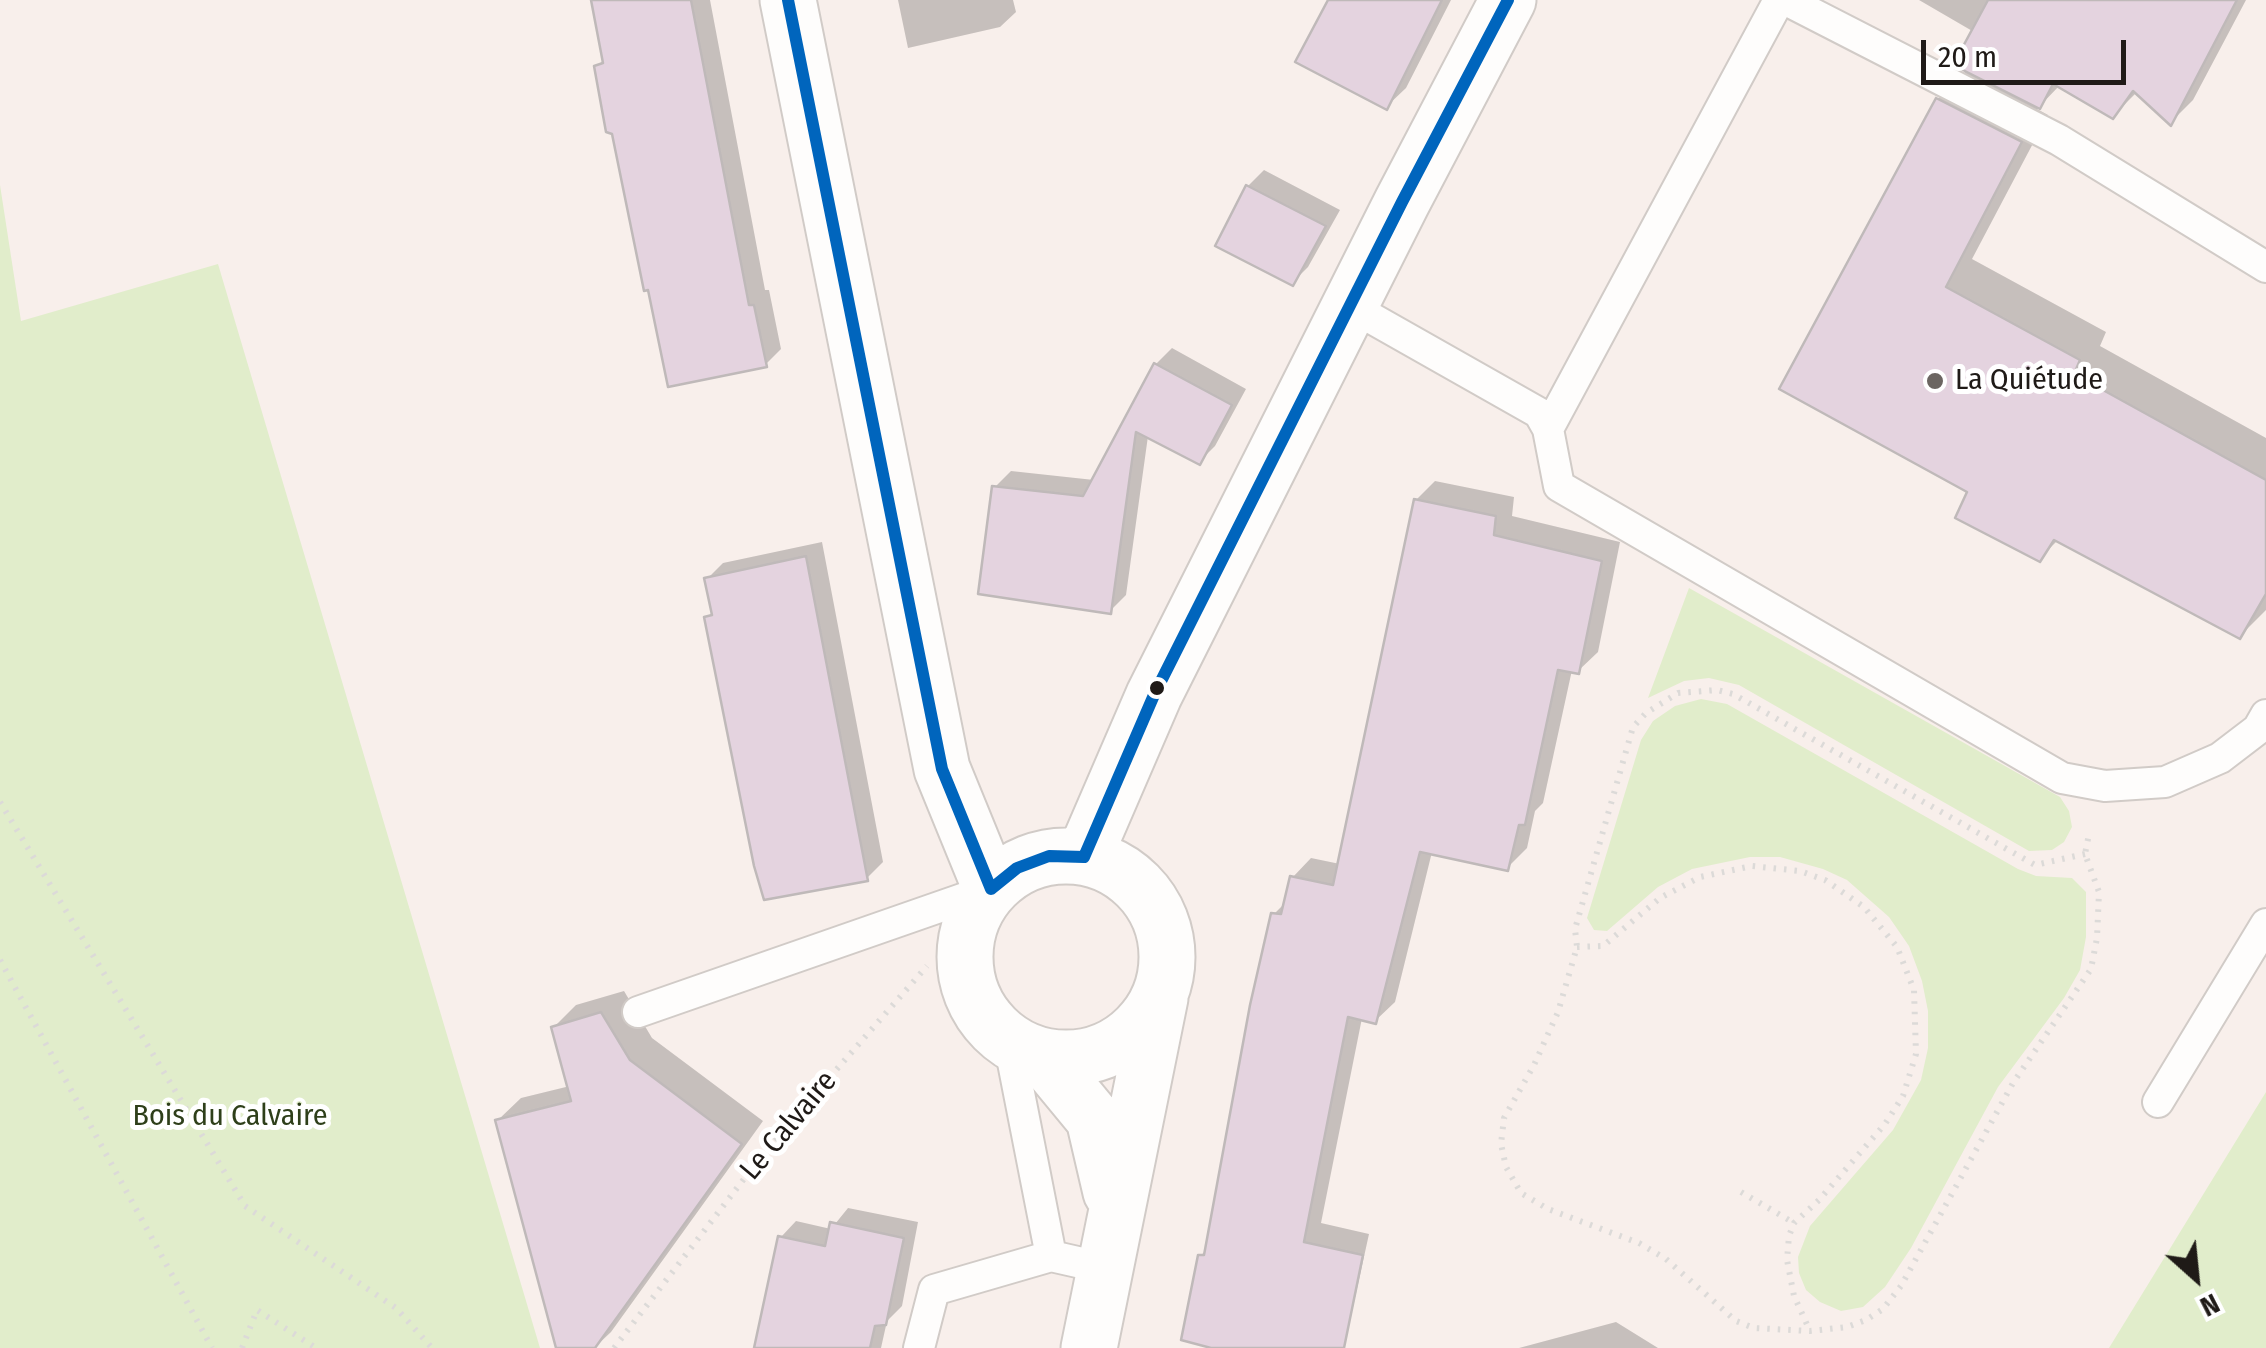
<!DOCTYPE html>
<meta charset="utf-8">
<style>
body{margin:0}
#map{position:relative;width:2266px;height:1348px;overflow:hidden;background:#f8efeb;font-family:"Fira Sans Condensed",sans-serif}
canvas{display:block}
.north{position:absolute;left:2146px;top:1228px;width:100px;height:100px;-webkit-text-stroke:8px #fff;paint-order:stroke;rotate:153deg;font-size:28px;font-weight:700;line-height:40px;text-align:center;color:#1f1a17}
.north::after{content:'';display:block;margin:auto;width:35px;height:45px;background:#1f1a17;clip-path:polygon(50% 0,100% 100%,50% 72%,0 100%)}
.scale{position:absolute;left:1921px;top:40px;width:205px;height:45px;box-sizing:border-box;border:5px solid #1f1a17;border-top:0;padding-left:12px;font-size:30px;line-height:35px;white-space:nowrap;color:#1f1a17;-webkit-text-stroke:8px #fff;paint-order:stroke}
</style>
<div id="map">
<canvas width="2266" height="1348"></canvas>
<div class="north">N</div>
<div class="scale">20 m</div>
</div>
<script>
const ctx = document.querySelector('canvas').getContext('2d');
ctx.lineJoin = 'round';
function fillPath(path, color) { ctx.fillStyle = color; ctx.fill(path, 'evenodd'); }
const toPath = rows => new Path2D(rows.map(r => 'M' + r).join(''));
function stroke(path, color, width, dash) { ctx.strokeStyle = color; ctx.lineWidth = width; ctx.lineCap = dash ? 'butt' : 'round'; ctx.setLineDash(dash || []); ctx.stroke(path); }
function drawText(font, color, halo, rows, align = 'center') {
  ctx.font = font + ' "Fira Sans Condensed",sans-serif'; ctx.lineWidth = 10; ctx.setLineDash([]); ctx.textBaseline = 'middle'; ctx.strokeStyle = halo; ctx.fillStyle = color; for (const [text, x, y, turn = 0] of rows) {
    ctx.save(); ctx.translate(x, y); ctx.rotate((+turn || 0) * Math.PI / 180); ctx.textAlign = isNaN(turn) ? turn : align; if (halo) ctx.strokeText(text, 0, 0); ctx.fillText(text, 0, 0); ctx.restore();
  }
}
const green = toPath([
 [0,185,21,321,218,264,540,1348,0,1348],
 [1689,588,2060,797,2069,811,2072,827,2064,842,2052,850,2029,851,1739,685,1709,678,1684,681,1648,698],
 [1701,699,1727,704,2018,869,2036,876,2072,878,2086,892,2086,937,2080,970,2064,998,1998,1087,1911,1248,1885,1287,1863,1307,1841,1311,1820,1302,1806,1290,1799,1273,1798,1257,1810,1226,1893,1130,1921,1080,1928,1048,1928,1011,1922,981,1909,946,1889,917,1847,880,1823,869,1780,857,1750,857,1692,869,1658,887,1607,931,1594,930,1587,918,1641,740,1653,721,1675,706],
 [2266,1092,2266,1348,2109,1348]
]);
const shadow = toPath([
 [594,0,710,0,765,290,769,290,781,349,765,365,615,132,597,67,604,59],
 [898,0,1013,0,1016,12,1000,27,908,48],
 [1330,0,1451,0,1406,88,1386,107],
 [1919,0,2246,0,2193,100,2171,122,2137,92,2113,116,2060,85,2037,109,2048,115,1972,259,2106,332,2100,346,2266,438,2266,610,2240,636,2059,539,2039,559,1970,491,1782,388,1938,99,1968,69,1974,32],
 [1264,170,1340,210,1308,267,1292,283,1248,186],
 [1172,348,1246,389,1215,446,1199,462,1148,436,1126,595,1110,611,995,487,1011,471,1094,480,1156,364],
 [1435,481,1514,497,1512,516,1620,542,1598,652,1578,671,1572,670,1543,803,1535,811,1527,848,1507,868,1432,852,1395,1002,1375,1021,1362,1018,1321,1223,1369,1234,1344,1348,1221,1348,1200,1256,1208,1249,1274,914,1287,901,1292,878,1311,858,1340,864,1416,500],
 [822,542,883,862,867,878,707,618,713,611,707,579,723,563],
 [624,991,652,1038,763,1121,611,1332,594,1348,558,1348,498,1120,521,1098,570,1086,553,1028,576,1005],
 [848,1208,918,1222,902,1306,887,1321,881,1348,757,1348,781,1237,796,1221,831,1229],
 [1616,1322,1658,1348,1519,1348]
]);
const building = toPath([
 [591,0,691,0,749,305,754,305,767,367,668,387,648,290,644,291,612,134,606,132,594,66,603,63,591,0],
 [1328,0,1442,0,1387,110,1295,62,1328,0],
 [1988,0,2237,0,2171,126,2133,91,2113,119,2053,84,2040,109,1953,65,1988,0],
 [1936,98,2022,142,1946,287,2080,360,2074,374,2266,480,2266,594,2240,639,2054,540,2040,562,1955,518,1967,492,1779,389,1936,98],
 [1246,185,1326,226,1293,286,1215,246,1246,185],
 [1154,363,1232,405,1200,465,1136,432,1111,614,978,594,992,486,1083,496,1154,363],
 [1414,499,1496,516,1494,535,1602,561,1579,674,1558,670,1525,825,1519,825,1508,871,1420,852,1376,1024,1348,1017,1304,1242,1363,1255,1344,1348,1211,1348,1181,1340,1198,1255,1204,1255,1250,1005,1271,913,1281,914,1290,876,1333,885,1414,499],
 [806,556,868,881,764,900,754,866,704,617,712,615,704,578,806,556],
 [601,1012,630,1060,742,1144,595,1348,556,1348,495,1120,571,1101,551,1027,601,1012],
 [830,1222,904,1238,886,1325,875,1326,870,1348,754,1348,778,1236,825,1246,830,1222]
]);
const path = toPath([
 [0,802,245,1206,396,1308,432,1348],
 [2085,854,2035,865,1733,694,1717,690,1678,693,1646,713,1633,727,1575,929,1577,947,1558,1012,1534,1065,1504,1118,1501,1144,1506,1167,1521,1193,1548,1209,1639,1243,1666,1259,1736,1321,1754,1328,1810,1331,1847,1327,1866,1320,1883,1309,1901,1286,2013,1083,2091,969,2097,938,2099,892,2085,854,2089,834],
 [1577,947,1603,946,1660,898,1700,877,1752,866,1800,871,1825,880,1864,907,1897,947,1914,990,1916,1054,1903,1096,1885,1124,1819,1200,1794,1223,1789,1236,1787,1260,1794,1296,1810,1331],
 [0,960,212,1348],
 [1741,1192,1794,1223],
 [242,1348,257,1310,316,1348],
 [614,1348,767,1149,927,966]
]);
const service = toPath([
 [1786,0,2059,140,2266,267],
 [1350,306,1539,413,1548,429,1559,486,2062,778,2105,786,2165,782,2220,758,2258,729,2266,715],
 [1548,429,1779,0],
 [638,1012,991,889],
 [1009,1042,1051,1256,1104,1268],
 [2158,1102,2266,924],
 [919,1348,934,1290,1051,1256]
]);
const minor = toPath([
 [788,0,942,769,991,889],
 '965 957a101 101 0 1 1 202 0a101 101 0 1 1-202 0Z',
 [1084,857,1154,695,1402,202,1508,0],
 [1042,1056,1094,1119,1111,1192],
 [1089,1348,1160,998]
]);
const bus1 = toPath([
 [788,0,942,769,991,889,1017,868,1049,856,1084,857,1154,695,1402,202,1508,0]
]);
const markers = [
 [1935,381,10,"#6b6561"],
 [1157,688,9,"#1f1a17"]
];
const poiNames = [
 ["La Quiétude",1955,381]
];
const parkNames = [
 ["Bois du Calvaire",230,1117]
];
const streetNames = [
 ["Le Calvaire",789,1126,-50]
];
fillPath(green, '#e1edcb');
fillPath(shadow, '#0003');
fillPath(building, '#e4d3df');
stroke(building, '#bfb9b9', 2.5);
stroke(service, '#d1cbc7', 34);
stroke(minor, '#d1cbc7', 59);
stroke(path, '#dcdad8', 6, [2.5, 8]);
stroke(service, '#fefdfc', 30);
stroke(minor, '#fefdfc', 55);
stroke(bus1, '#0065bd', 12);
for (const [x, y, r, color] of markers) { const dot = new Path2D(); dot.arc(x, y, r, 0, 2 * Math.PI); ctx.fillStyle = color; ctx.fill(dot); stroke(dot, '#fff', 4); }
drawText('30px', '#1f1a17', '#fff', poiNames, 'left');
drawText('30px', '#2e3f1a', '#fff', parkNames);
drawText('30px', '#1f1a17', '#fff', streetNames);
</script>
